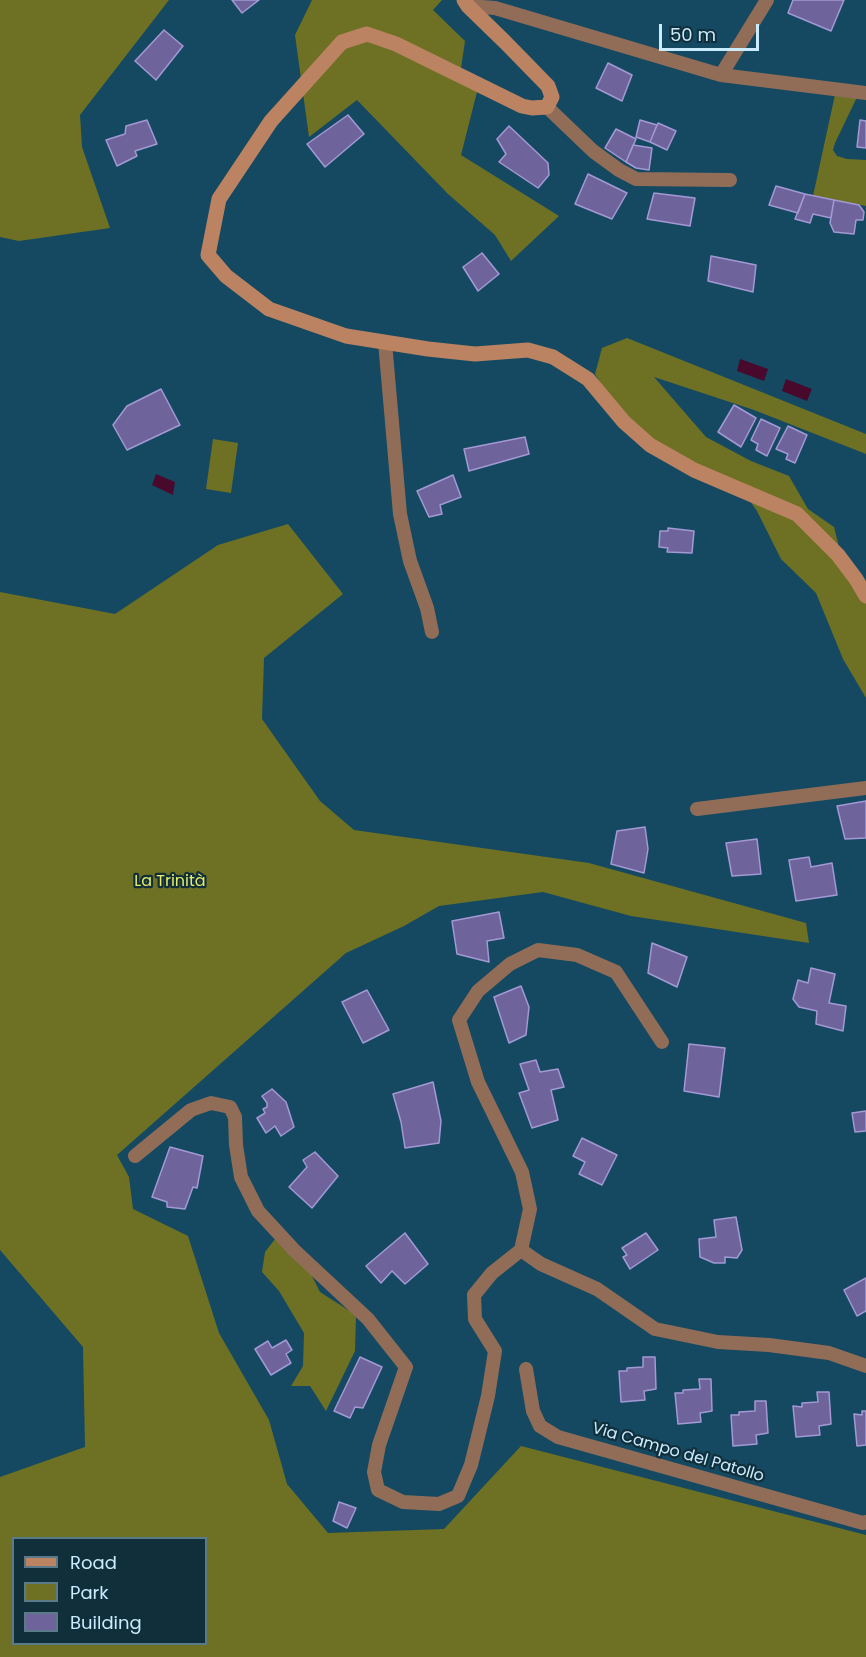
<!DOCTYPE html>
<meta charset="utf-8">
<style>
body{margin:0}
#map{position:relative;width:866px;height:1657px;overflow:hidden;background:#144961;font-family:Poppins,sans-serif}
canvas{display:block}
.legend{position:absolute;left:12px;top:1537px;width:195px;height:108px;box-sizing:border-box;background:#112e3b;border:2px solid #5b7a89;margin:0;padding:8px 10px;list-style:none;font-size:18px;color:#caebfd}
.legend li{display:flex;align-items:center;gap:12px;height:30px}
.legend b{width:30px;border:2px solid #5b7a89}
.scale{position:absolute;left:659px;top:24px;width:100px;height:27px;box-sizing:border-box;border:3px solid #caebfd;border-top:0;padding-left:8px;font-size:18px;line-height:21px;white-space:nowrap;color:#caebfd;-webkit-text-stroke:4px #112e3b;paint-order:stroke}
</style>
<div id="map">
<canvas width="866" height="1657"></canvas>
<ul class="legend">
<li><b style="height:8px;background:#bb8361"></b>Road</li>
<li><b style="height:16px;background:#6e7124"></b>Park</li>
<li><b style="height:16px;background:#6e649b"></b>Building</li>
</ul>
<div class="scale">50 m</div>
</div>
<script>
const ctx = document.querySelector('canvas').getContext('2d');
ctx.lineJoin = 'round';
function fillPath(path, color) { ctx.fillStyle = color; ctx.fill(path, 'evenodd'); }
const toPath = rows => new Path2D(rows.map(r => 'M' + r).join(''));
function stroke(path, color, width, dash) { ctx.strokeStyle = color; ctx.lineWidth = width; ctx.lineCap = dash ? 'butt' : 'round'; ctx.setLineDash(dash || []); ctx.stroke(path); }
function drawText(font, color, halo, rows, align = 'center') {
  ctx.font = font + ' Poppins,sans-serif'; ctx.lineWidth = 4.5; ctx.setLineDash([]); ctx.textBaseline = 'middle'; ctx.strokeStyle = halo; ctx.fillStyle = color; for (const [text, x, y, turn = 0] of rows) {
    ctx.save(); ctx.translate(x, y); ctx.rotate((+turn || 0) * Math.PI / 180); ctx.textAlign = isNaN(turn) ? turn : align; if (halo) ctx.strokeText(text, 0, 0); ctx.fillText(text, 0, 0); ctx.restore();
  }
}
const green = toPath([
 [0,0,169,0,80,115,82,147,110,228,19,241,0,237],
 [312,0,442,0,433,10,465,41,460,75,479,84,461,155,559,216,511,261,495,235,448,194,357,100,309,137,295,35],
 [836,90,859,93,835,143,833,150,837,156,847,159,866,160,866,206,813,196],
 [627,338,866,434,866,454,754,410,654,377,706,437,751,461,789,476,808,509,834,527,842,559,866,596,866,698,843,659,816,593,781,559,757,511,743,491,624,422,595,374,602,348],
 [213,439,238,443,231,493,206,489],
 [288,524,343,594,264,658,262,719,320,801,354,830,589,863,806,923,809,943,631,916,543,892,439,906,404,926,346,953,117,1155,129,1177,133,1209,188,1236,219,1333,269,1420,287,1484,328,1533,444,1529,521,1446,866,1535,866,1657,0,1657,0,1477,85,1447,83,1347,0,1250,0,592,115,614,218,545],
 [14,1538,206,1538,206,1644,14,1644],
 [279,1234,304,1260,320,1292,356,1315,355,1351,326,1411,310,1386,291,1386,303,1366,304,1333,279,1291,262,1272,265,1252]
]);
const water = toPath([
 [740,359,768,369,764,381,737,371],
 [786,379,812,389,807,401,782,391],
 [156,474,175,482,173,495,152,485]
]);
const building = toPath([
 [232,0,259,0,242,13,232,0],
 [793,0,844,0,831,31,788,13,793,0],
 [164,30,183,46,156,80,135,61,164,30],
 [608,63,632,75,622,101,596,88,608,63],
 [348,115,364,134,325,167,307,144,348,115],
 [147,120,157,144,135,151,137,156,117,166,106,140,125,134,126,126,147,120],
 [640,120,657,125,650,142,636,137,640,120],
 [860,120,866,121,866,148,857,147,860,120],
 [658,123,676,131,667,150,650,142,658,123],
 [509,126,548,163,549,175,538,188,499,162,506,154,497,139,509,126],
 [616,129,636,139,626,162,605,148,616,129],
 [633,145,652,148,649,170,636,168,626,162,633,145],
 [588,174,627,193,612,219,575,204,588,174],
 [776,186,805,194,798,213,769,205,776,186],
 [654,193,695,198,690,226,647,219,654,193],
 [805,194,834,200,831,218,813,214,810,223,795,219,805,194],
 [834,200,859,205,864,212,863,220,856,220,854,234,834,232,830,223,834,200],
 [482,253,499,274,478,291,463,267,482,253],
 [711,256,756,265,753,292,708,281,711,256],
 [161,389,180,425,127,450,113,425,127,406,161,389],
 [734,405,756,418,741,447,718,432,734,405],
 [761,419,780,428,767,456,756,450,758,444,751,440,761,419],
 [788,426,807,435,795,463,786,459,788,454,776,449,788,426],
 [525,437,529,454,469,471,464,449,525,437],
 [453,475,461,497,440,505,442,514,429,517,417,491,453,475],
 [668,528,694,531,692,553,667,552,668,548,659,547,660,531,668,531,668,528],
 [866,801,866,838,845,839,837,806,866,801],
 [645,827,648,849,644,873,611,864,617,831,645,827],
 [757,839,761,874,732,876,726,843,757,839],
 [809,857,811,867,832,863,837,895,796,901,789,860,809,857],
 [499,912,504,938,487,941,489,962,457,954,452,921,499,912],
 [652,943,687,957,677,987,648,973,652,943],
 [811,968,835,974,829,1003,846,1006,843,1031,816,1024,817,1011,799,1007,793,999,798,980,808,983,811,968],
 [521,986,529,1007,526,1035,509,1043,494,997,521,986],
 [367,990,389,1030,363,1043,342,1002,367,990],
 [689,1044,725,1048,719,1097,684,1091,689,1044],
 [536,1060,540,1072,558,1069,564,1087,551,1090,558,1120,532,1128,519,1093,529,1090,520,1064,536,1060],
 [433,1082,441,1121,439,1143,405,1148,401,1122,393,1094,433,1082],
 [272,1089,286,1102,294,1127,281,1136,275,1126,266,1133,257,1118,265,1113,263,1109,267,1107,267,1103,262,1096,272,1089],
 [866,1111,866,1131,855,1132,852,1113,866,1111],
 [582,1138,617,1155,602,1185,579,1174,585,1162,573,1156,582,1138],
 [170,1147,203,1156,197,1188,193,1187,185,1209,167,1207,167,1202,152,1197,170,1147],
 [315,1152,338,1176,312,1208,289,1187,307,1167,303,1160,315,1152],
 [736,1217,742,1250,737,1258,725,1257,725,1263,714,1263,700,1257,699,1239,716,1237,714,1220,736,1217],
 [405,1233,428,1264,405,1284,392,1271,381,1283,366,1266,405,1233],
 [646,1233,658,1250,630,1269,623,1257,627,1255,622,1248,646,1233],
 [866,1278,866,1311,857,1316,844,1290,866,1278],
 [286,1340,292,1350,286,1354,291,1363,271,1375,255,1349,268,1341,272,1348,286,1340],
 [360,1357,382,1367,363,1408,355,1407,350,1418,334,1411,360,1357],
 [643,1357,655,1357,656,1389,644,1391,645,1400,621,1402,619,1371,627,1371,627,1368,643,1367,643,1357],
 [699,1379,711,1379,712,1411,700,1413,701,1422,678,1424,675,1393,683,1393,683,1390,700,1389,699,1379],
 [817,1392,829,1392,831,1424,819,1426,820,1435,796,1437,793,1406,802,1407,802,1403,818,1402,817,1392],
 [755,1401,766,1401,768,1433,756,1435,757,1444,733,1446,731,1415,739,1415,739,1412,755,1411,755,1401],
 [862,1411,866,1411,866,1445,857,1446,854,1414,862,1415,862,1411],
 [339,1502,356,1508,347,1528,333,1521,339,1502]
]);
const street = toPath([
 [468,6,495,8,721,75,866,93],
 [721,75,767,0],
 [547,107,593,151,619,170,636,179,730,180],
 [385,342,400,514,410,561,427,608,432,632],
 [697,809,866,788],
 [135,1156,191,1110,211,1103,230,1107,235,1117,236,1145,241,1177,258,1211,294,1250,368,1319,406,1367,379,1445,374,1472,378,1490,403,1502,439,1504,458,1496,471,1465,488,1396,495,1351,475,1319,474,1295,492,1273,521,1250,541,1264,597,1289,655,1329,718,1342,769,1345,829,1353,866,1366],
 [521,1250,530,1209,522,1172,478,1082,459,1020,478,991,510,964,538,950,577,955,616,972,662,1042],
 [526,1369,533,1411,540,1426,558,1437,863,1523,866,1522]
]);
const secondary = toPath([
 [464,0,468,6,505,42,548,86,552,97,547,107,532,108,522,106,396,44,367,34,342,42,271,121,219,199,208,255,226,276,269,309,346,336,428,349,475,354,528,350,553,357,588,379,624,422,650,445,694,470,797,514,838,555,856,579,866,596]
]);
const parkNames = [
 ["La Trinità",170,882]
];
const streetNames = [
 ["Via Campo del Patollo",678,1453,16]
];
fillPath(green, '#6e7124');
fillPath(water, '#48092d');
fillPath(building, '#6e649b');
stroke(building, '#a399d4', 1.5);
stroke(street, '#916d58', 14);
stroke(secondary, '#bb8361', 15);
drawText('16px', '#e5eb68', '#112e3b', parkNames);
drawText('16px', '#caebfd', '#112e3b', streetNames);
</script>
